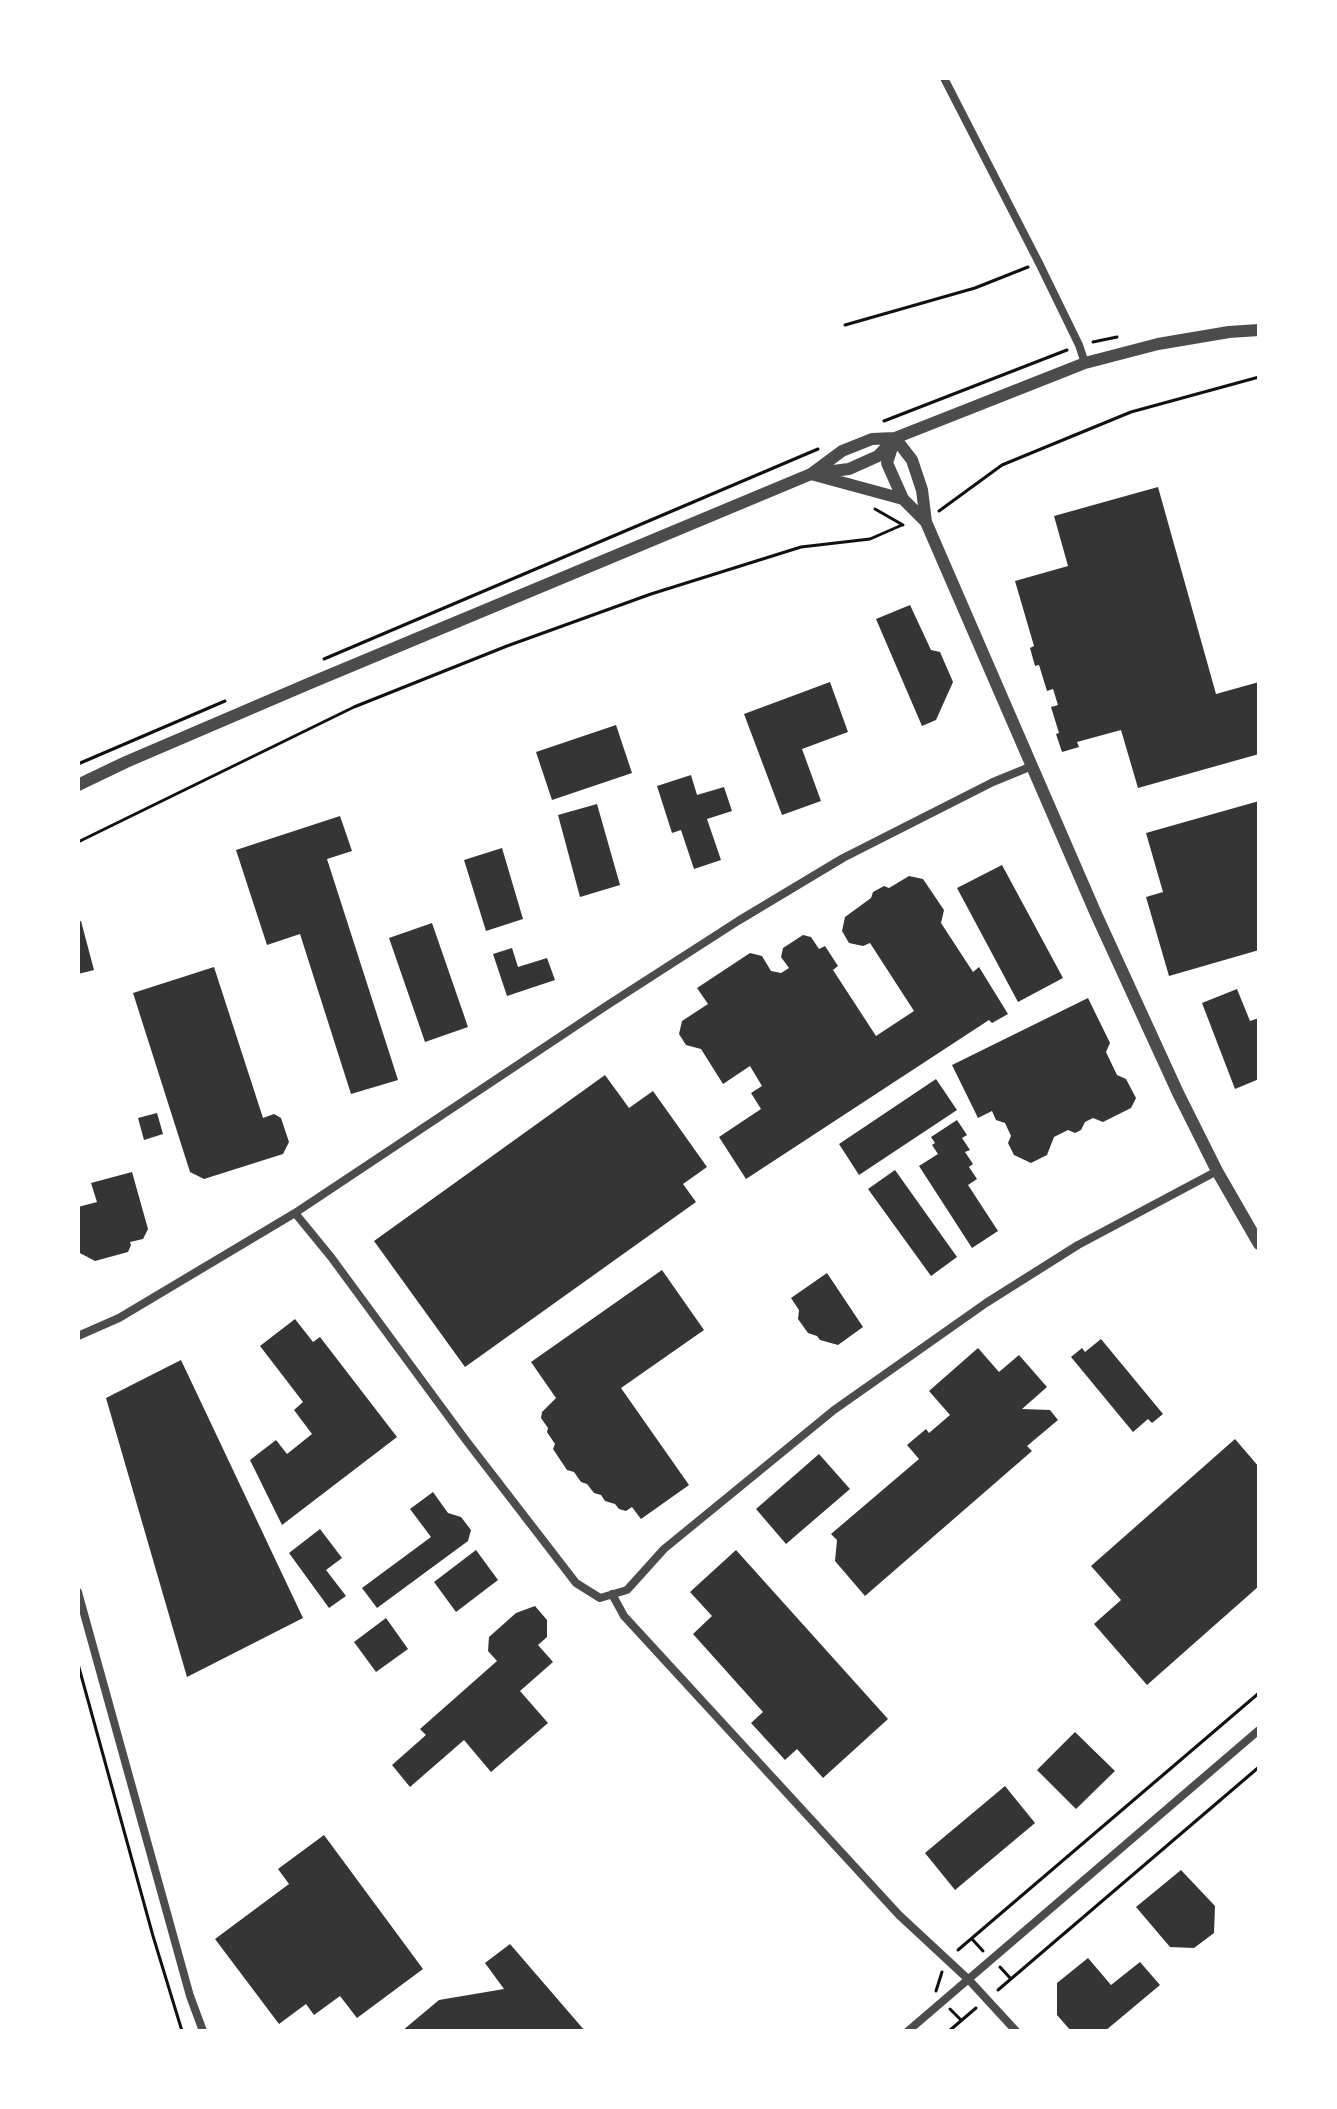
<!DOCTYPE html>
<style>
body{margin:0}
#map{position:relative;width:1337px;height:2109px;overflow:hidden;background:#fff;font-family:"Titillium Web",sans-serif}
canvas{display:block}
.frame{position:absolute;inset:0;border:80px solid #fff;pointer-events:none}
</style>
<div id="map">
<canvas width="1337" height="2109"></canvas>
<div class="frame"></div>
</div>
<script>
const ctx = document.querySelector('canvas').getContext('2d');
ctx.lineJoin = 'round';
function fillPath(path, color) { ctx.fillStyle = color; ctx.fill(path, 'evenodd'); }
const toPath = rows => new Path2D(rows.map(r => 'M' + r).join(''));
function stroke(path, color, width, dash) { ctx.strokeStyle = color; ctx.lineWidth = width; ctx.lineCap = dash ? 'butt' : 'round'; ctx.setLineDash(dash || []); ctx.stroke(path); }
const building = toPath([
 [1158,487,1216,694,1259,682,1259,754,1138,788,1121,730,1077,742,1079,747,1062,752,1056,734,1059,733,1051,707,1058,705,1053,689,1047,691,1039,665,1035,666,1030,648,1034,646,1015,581,1068,566,1054,516],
 [910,605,931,650,940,652,953,682,936,720,922,726,876,619],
 [830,682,848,732,802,749,821,801,782,815,744,714],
 [616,725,632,773,552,800,536,752],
 [691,775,697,795,724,787,732,811,707,819,721,860,694,869,681,830,672,833,657,786],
 [1259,801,1259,950,1169,976,1146,897,1163,892,1146,833],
 [597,804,620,885,580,897,558,815],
 [340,816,352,851,327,859,398,1080,351,1094,300,934,267,945,236,850],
 [502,848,523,919,486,931,464,860],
 [1002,865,1063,978,1018,1002,957,888],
 [909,876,923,879,944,910,941,923,973,972,979,967,1008,1014,992,1023,989,1020,746,1179,719,1137,761,1109,751,1093,762,1086,750,1066,723,1084,701,1049,686,1045,679,1034,682,1021,708,1004,697,988,750,953,762,956,771,971,781,973,789,968,781,957,783,948,803,935,811,937,819,949,825,946,838,966,833,970,876,1036,914,1011,870,943,863,946,849,943,842,931,845,917,871,898,873,892,884,886,889,888],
 [81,921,94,970,78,974,78,922],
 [432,923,468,1027,425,1042,389,938],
 [512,948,518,967,547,958,555,980,507,996,493,954],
 [214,967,263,1118,274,1114,281,1118,289,1142,283,1154,204,1179,190,1172,133,993],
 [1237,989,1250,1021,1259,1018,1259,1079,1235,1089,1202,1003],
 [1088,998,1110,1043,1106,1052,1117,1075,1126,1079,1136,1098,1131,1108,1103,1122,1093,1118,1085,1122,1081,1130,1075,1133,1068,1130,1054,1137,1047,1155,1031,1163,1014,1155,1008,1143,1011,1136,1005,1123,996,1120,992,1111,978,1118,952,1065],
 [605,1075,629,1108,653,1091,707,1167,683,1184,696,1202,465,1367,374,1241],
 [936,1079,957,1110,859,1175,839,1144],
 [157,1113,163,1134,144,1140,138,1118],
 [957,1120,967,1135,962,1138,970,1150,965,1152,973,1164,969,1167,977,1179,968,1185,998,1231,972,1248,919,1166,938,1154,932,1145,935,1143,931,1137],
 [895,1170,957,1257,931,1276,868,1189],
 [132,1172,148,1229,143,1239,130,1242,131,1245,128,1252,95,1261,78,1252,78,1207,97,1202,91,1183],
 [662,1270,704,1330,621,1388,689,1485,641,1519,632,1507,626,1511,619,1509,615,1504,605,1501,601,1495,594,1493,587,1484,581,1482,574,1472,567,1470,553,1449,555,1444,547,1432,548,1428,541,1418,542,1412,556,1398,531,1362],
 [827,1273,863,1327,838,1345,820,1340,817,1336,808,1333,798,1319,799,1310,791,1298],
 [295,1319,313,1342,320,1337,397,1437,282,1525,250,1460,276,1440,287,1454,312,1434,294,1410,303,1402,260,1346],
 [1101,1339,1163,1414,1152,1423,1148,1419,1133,1432,1071,1357,1082,1348,1085,1352],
 [978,1348,999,1372,1019,1355,1047,1387,1022,1409,1050,1410,1058,1420,1027,1446,1032,1451,865,1596,835,1561,837,1540,831,1534,919,1459,907,1445,926,1429,929,1433,950,1415,929,1391],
 [181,1360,303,1618,187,1677,106,1398],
 [1235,1439,1259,1467,1259,1586,1147,1685,1094,1624,1121,1600,1091,1566],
 [819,1454,850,1489,786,1544,756,1509],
 [433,1492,448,1513,461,1517,471,1530,468,1541,377,1608,362,1588,431,1537,410,1509],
 [320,1529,342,1558,326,1570,346,1596,329,1608,289,1553],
 [476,1550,498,1580,456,1612,434,1582],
 [736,1550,888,1719,823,1778,797,1749,785,1760,751,1723,763,1712,693,1634,712,1616,690,1592],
 [535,1606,547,1620,547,1637,538,1645,553,1662,520,1691,548,1723,491,1772,464,1740,410,1787,392,1765,426,1735,420,1729,497,1661,488,1651,489,1637,516,1613],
 [386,1618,408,1649,376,1672,354,1642],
 [1075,1732,1115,1771,1076,1809,1037,1770],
 [1005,1786,1035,1823,955,1890,925,1853],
 [324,1835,423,1969,357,2018,340,1996,314,2015,306,2004,279,2024,215,1939,289,1884,278,1869],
 [1181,1870,1215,1906,1214,1933,1194,1948,1170,1947,1136,1907],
 [510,1944,585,2031,402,2031,439,2000,504,1989,485,1963],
 [1088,1958,1111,1985,1140,1962,1160,1985,1105,2031,1071,2031,1057,2015,1057,1983]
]);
const path = toPath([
 [845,325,975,288,1028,267],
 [1093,342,1117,337],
 [884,421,1067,350],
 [875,509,903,525],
 [939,511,1002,465,1131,412,1259,377],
 [324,659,818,449],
 [78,764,225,701],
 [78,842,354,707,507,646,651,594,801,547,870,539,902,525],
 [78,1664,153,1936,182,2031],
 [972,1939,983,1951],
 [958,1950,1259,1693],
 [1000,1967,1011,1979],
 [998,1990,1259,1767],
 [936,1991,942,1972],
 [950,2009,961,2020],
 [949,2031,976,2008]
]);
const minor = toPath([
 [944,78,1039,263,1079,345,1085,363],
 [295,1213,331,1257,465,1439,576,1583,600,1598,627,1590,664,1549,834,1410,986,1303,1078,1245,1217,1171],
 [78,1336,119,1318,295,1213,606,1006,738,921,843,858,993,782,1032,766],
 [78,1592,190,1996,203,2031],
 [612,1594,624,1616,899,1915,969,1980,1016,2031],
 [908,2031,1259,1730]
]);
const tertiary = toPath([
 [895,438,912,460,922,490,926,522,1096,914,1178,1093,1217,1171,1259,1244],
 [895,438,887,463,903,499,926,522],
 [817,473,849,469,878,456,893,440],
 [811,474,903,499],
 [78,785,126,762,308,684,811,474,842,451,872,439,895,438,1085,363,1158,344,1229,332,1259,330]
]);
fillPath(building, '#353535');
stroke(path, '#111', 3);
stroke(minor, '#4c4c4c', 8);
stroke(tertiary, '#4c4c4c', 12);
</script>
